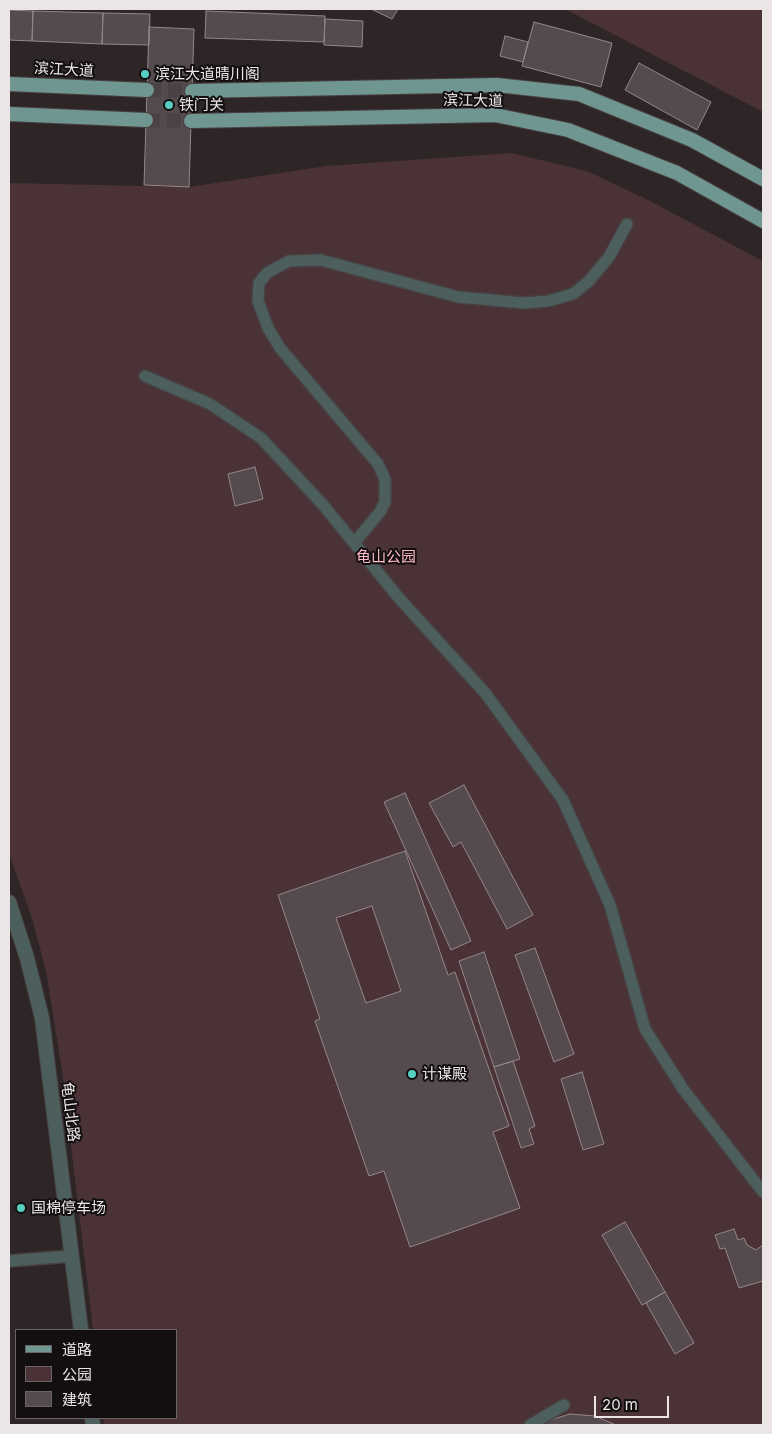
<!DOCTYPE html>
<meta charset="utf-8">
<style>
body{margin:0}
#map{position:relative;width:772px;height:1434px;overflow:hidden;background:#2e2527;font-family:Inter,"Noto Sans SC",sans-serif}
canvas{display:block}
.frame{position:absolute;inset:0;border:10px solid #ebe5e6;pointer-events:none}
.legend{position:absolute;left:15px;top:1329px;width:162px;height:90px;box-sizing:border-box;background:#130f10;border:1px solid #696566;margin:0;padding:6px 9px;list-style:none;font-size:15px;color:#ebe5e6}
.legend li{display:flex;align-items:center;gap:10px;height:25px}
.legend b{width:25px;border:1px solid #696566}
.scale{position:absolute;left:594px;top:1396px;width:75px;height:22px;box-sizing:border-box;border:2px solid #ebe5e6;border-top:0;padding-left:6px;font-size:15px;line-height:18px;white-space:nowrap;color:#ebe5e6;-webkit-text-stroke:4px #130f10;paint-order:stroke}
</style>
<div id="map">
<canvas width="772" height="1434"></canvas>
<div class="frame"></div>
<ul class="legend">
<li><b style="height:6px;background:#6f9691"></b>道路</li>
<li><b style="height:14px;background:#4a3237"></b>公园</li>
<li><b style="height:14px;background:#554a4d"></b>建筑</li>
</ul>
<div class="scale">20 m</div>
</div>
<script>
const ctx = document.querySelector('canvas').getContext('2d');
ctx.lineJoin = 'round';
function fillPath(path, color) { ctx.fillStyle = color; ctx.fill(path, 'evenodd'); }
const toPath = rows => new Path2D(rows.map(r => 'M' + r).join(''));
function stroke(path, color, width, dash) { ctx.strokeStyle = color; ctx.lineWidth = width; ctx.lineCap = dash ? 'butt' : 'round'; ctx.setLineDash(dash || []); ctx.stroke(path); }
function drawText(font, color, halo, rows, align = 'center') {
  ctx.font = font + ' Inter,"Noto Sans SC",sans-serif'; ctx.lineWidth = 4; ctx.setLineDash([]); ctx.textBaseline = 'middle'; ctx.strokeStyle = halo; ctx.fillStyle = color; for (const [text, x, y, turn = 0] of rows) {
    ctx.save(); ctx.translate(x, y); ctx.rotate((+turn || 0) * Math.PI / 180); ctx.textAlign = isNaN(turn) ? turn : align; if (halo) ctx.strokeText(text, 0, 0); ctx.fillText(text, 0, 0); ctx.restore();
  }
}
const green = toPath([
 [565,9,763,9,763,112],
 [511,153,587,171,648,200,763,261,763,1425,104,1425,103,1418,176,1418,176,1330,93,1330,62,1071,46,971,31,915,9,854,9,183,189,187,326,166]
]);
const building = toPath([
 [371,9,398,9,392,19,371,9],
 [9,10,33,11,32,41,9,40,9,10],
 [33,11,103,13,102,44,32,41,33,11],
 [206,11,325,16,324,42,205,38,206,11],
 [103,13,150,14,149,45,102,44,103,13],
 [325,19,363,21,362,47,324,45,325,19],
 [534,22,612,43,601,87,522,66,534,22],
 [149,27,194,29,189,187,144,185,149,27],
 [505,36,528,42,523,62,500,56,505,36],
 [639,63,711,102,697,130,625,90,639,63],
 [255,467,263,499,235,506,228,474,255,467],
 [464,785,533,915,507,929,461,842,453,847,429,803,464,785],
 [405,793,471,941,451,950,384,802,405,793],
 [405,851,448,975,455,972,509,1126,493,1132,520,1208,410,1247,384,1171,369,1176,315,1021,320,1019,278,895,405,851],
 [372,906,401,991,366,1003,336,918,372,906],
 [535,948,574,1054,554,1062,515,955,535,948],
 [484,952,520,1059,494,1067,459,961,484,952],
 [513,1061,535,1126,529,1129,534,1144,521,1148,494,1067,513,1061],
 [582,1072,604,1144,583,1150,561,1079,582,1072],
 [625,1222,665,1292,642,1305,602,1235,625,1222],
 [734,1229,738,1240,744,1238,747,1245,756,1250,763,1245,763,1281,739,1288,725,1248,720,1249,715,1235,734,1229],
 [665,1292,694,1343,675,1354,646,1303,665,1292],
 [570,1414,595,1416,616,1425,541,1425,547,1421,570,1414]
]);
const primaryTunnel = toPath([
 [147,90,192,91],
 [146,120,191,121]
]);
const service = toPath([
 [145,376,210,404,261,438,324,506,398,597,486,694,563,800,610,905,645,1029,683,1089,763,1192],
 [354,543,380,512,385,502,385,479,378,464,280,348,268,328,258,301,259,283,267,273,289,261,321,260,458,297,524,303,548,301,573,294,589,281,609,257,627,224],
 [9,1261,71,1256],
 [530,1425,564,1405]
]);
const tertiary = toPath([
 [9,902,27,958,42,1018,81,1330],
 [92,1418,93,1425]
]);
const primary = toPath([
 [9,84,147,90],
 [192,91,497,85,579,94,692,140,763,179],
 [9,114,146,120],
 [191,121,495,115,568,130,677,173,763,221]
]);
const markers = [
 [145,74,5,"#57cec2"],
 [169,105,5,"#57cec2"],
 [412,1074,5,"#57cec2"],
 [21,1208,5,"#57cec2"]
];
const streetNames = [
 ["滨江大道",64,70,3],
 ["滨江大道",473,101,1],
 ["龟山北路",70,1112,83]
];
const poiNames = [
 ["滨江大道晴川阁",155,74],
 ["铁门关",179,105],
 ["计谋殿",422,1074],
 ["国棉停车场",31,1208]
];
const parkNames = [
 ["龟山公园",386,557]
];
fillPath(green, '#4a3237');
fillPath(building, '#554a4d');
stroke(building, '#94878a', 1);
stroke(primaryTunnel, '#4a4244', 14, [14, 7]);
stroke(service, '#484042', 14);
stroke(tertiary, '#484042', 16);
stroke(primary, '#484042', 16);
stroke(service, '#4c5f5c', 11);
stroke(tertiary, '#4c5f5c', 14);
stroke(primary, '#6f9691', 14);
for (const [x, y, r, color] of markers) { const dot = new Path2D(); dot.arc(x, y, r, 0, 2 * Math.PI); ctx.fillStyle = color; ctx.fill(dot); stroke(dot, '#130f10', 2); }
drawText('15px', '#ebe5e6', '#130f10', streetNames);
drawText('15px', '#ebe5e6', '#130f10', poiNames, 'left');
drawText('15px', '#feb9c8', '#130f10', parkNames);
</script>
